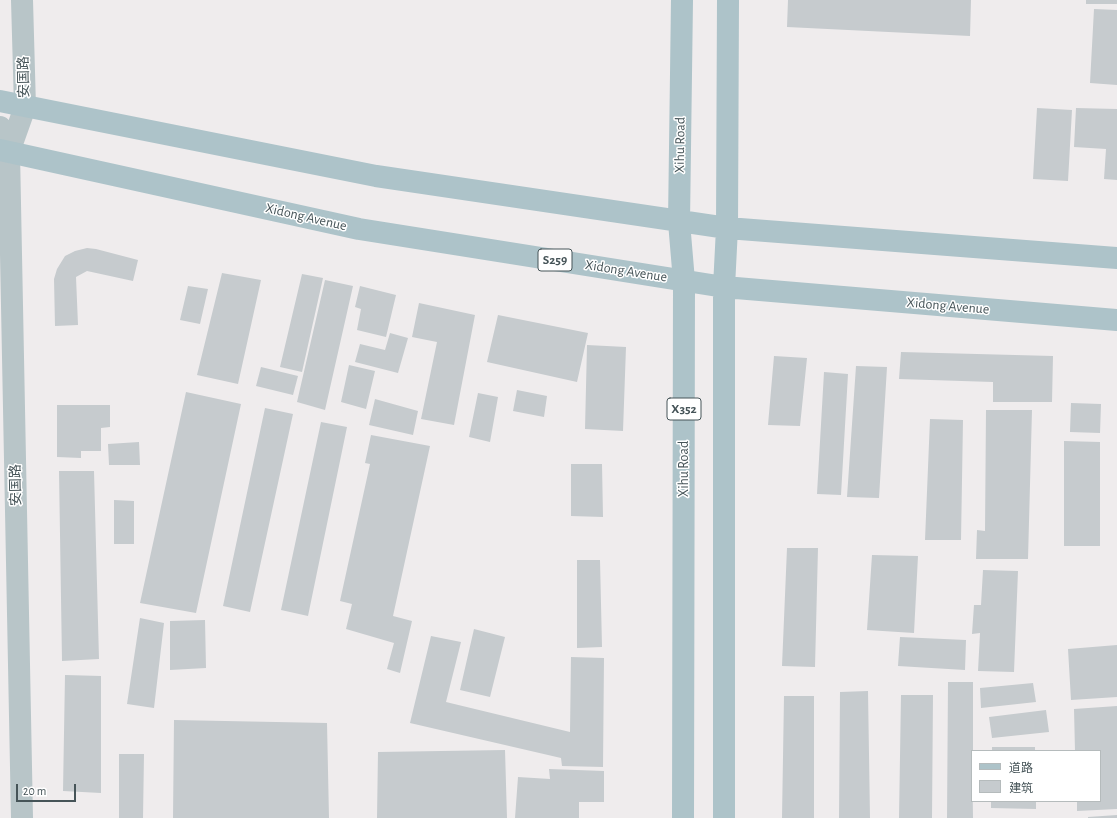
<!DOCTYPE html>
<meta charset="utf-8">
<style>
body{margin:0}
#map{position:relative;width:1117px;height:818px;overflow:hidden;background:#efeced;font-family:"Alegreya Sans","Noto Sans SC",sans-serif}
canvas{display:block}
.legend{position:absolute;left:971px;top:750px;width:130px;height:52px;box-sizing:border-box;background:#fff;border:1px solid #b5bbbc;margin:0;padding:5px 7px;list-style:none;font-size:12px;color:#465458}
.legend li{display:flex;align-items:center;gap:8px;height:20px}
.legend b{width:20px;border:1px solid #b5bbbc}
.scale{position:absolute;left:16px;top:784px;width:60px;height:18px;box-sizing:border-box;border:2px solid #465458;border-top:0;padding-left:5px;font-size:12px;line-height:14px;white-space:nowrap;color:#465458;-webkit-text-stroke:3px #fff;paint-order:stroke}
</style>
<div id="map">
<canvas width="1117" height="818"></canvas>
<ul class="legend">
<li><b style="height:5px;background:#adc3c9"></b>道路</li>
<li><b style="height:11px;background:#c6cbce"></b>建筑</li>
</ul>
<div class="scale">20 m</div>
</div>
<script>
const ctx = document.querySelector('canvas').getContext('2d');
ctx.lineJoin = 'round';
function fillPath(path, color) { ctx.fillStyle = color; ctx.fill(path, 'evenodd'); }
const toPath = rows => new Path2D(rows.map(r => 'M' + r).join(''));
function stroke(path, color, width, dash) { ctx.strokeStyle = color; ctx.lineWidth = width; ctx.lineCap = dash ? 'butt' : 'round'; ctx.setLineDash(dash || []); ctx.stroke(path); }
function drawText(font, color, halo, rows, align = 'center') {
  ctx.font = font + ' "Alegreya Sans","Noto Sans SC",sans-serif'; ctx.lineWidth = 3; ctx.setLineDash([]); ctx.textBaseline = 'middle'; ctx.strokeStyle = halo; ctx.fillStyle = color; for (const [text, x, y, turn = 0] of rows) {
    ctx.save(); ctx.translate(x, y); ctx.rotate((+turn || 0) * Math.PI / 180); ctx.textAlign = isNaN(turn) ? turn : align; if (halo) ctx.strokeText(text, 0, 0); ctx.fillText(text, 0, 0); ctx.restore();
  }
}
const building = toPath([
 [788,0,971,0,970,36,787,27],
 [1086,0,1117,0,1117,4,1086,4],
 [1094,9,1117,10,1117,85,1090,83],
 [1037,108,1072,110,1068,181,1033,179],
 [1076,108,1117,109,1117,180,1104,179,1106,149,1074,147],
 [87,248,96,249,138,260,133,281,87,271,76,277,78,325,55,326,54,279,57,269,65,256,75,251],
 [222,273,261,280,238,384,197,375],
 [302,274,323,278,302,372,280,367],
 [325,280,353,286,325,410,297,402],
 [188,286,208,289,200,324,180,320],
 [360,286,396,295,386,337,357,330,361,309,355,307],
 [419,303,475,315,454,425,421,419,437,342,412,337],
 [498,315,588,333,577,382,487,362],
 [390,333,408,338,398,373,355,362,360,344,385,350],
 [587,345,626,347,623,431,585,429],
 [901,352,1053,356,1052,402,993,402,993,382,899,379],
 [774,356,807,358,800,426,768,425],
 [349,365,375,371,366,409,341,402],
 [856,366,887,367,879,498,847,497],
 [261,367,298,376,293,395,256,386],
 [824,372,848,374,841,495,817,494],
 [517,390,547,396,544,417,513,411],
 [186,392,241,404,196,613,140,603],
 [478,393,498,397,490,442,469,437],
 [375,399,418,411,413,435,369,425],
 [1071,403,1101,404,1100,433,1070,432],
 [57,405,110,405,110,427,101,428,101,451,81,451,81,458,57,457],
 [265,408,293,414,250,612,223,606],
 [986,410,1032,410,1028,559,976,559,977,530,985,531],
 [930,419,963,420,961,540,925,540],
 [321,422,347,427,308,616,281,610],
 [371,435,430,446,393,616,412,621,400,673,387,669,394,643,346,629,352,604,340,601,370,464,365,463],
 [1064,441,1100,442,1100,546,1064,546],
 [139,442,140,465,109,465,108,444],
 [571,464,602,464,603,517,571,516],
 [59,471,94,471,99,659,62,661],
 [114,500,134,501,134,544,114,544],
 [787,548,818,548,815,667,782,666],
 [872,555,918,556,914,633,867,630],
 [577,560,600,560,602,647,577,648],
 [983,570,1018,571,1014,672,978,671,980,633,972,634,974,605,981,605],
 [140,618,164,623,154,708,127,704],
 [205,620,206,668,170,670,170,621],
 [474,629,505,637,490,697,460,690],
 [431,636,461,642,446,702,570,732,571,657,604,658,603,767,562,766,561,758,410,723],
 [900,637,966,640,965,670,898,666],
 [1117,645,1117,697,1071,700,1068,649],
 [65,675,101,676,101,793,63,791],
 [948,682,973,682,973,751,972,751,973,818,947,818],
 [1033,683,1036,702,981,708,980,688],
 [868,691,870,818,839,818,840,692],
 [901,695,933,695,932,818,899,818],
 [784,696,814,696,814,818,782,818],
 [1117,706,1117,809,1077,811,1077,801,1100,801,1100,751,1075,751,1074,709],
 [1046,710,1049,732,992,738,989,717],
 [174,720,327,723,329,818,173,818],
 [992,747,1035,747,1035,751,992,751],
 [505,750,507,818,377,818,378,752],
 [119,754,144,754,143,818,119,818],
 [549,769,604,771,604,802,579,802,579,818,515,818,518,777,550,779],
 [991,801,1036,801,1036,809,991,808],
 [1117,815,1117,818,1088,818,1088,817]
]);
const tertiary = toPath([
 [0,127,9,152,22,818],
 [9,152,25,107,22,0]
]);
const primary = toPath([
 [682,0,679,222,684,281,683,818],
 [0,101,376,176,727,228,1117,258],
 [0,150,359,229,724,287,1117,320],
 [724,818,724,287,727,228,728,0]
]);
const shields = [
 [555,260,34],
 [684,409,34]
];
const shieldNames = [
 ["S259",555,260],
 ["X352",684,409]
];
const streetNames = [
 ["安国路",24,77,-91],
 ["Xihu Road",680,145,-89],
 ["Xidong Avenue",306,217,13],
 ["Xidong Avenue",626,271,9],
 ["Xidong Avenue",948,306,5],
 ["Xihu Road",684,469,-90],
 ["安国路",16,485,-91]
];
fillPath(building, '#c6cbce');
stroke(tertiary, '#b8c5c8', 22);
stroke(primary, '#adc3c9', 22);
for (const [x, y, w] of shields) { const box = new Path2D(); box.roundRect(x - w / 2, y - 11, w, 22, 3); ctx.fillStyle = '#fff'; ctx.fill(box); stroke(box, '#465458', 1); }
drawText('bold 13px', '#465458', null, shieldNames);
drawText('14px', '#465458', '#fff', streetNames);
</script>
